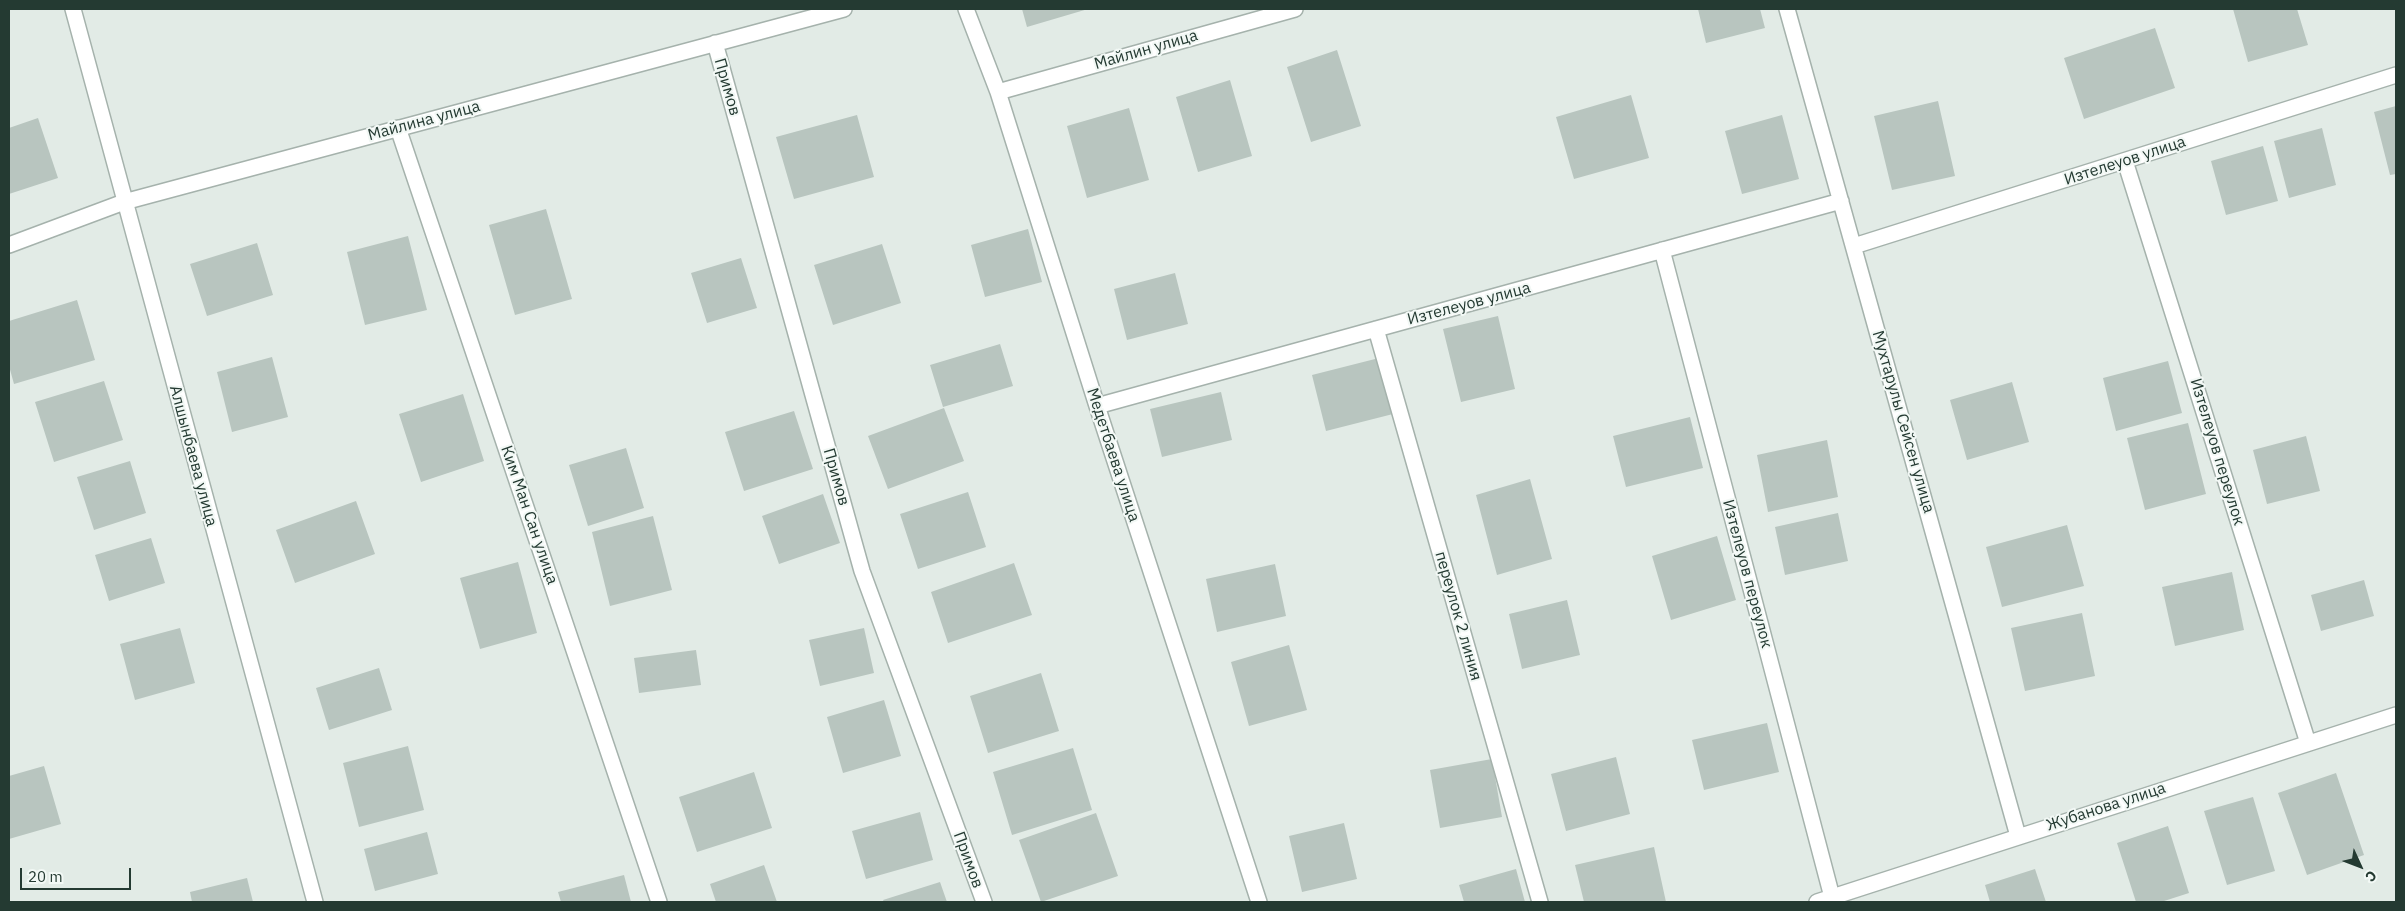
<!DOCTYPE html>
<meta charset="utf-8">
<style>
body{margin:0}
#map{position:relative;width:2405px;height:911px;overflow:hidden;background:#e2ebe6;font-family:"IBM Plex Sans",sans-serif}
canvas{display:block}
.frame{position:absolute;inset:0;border:10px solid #243a32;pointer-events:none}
.north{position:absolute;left:2335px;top:841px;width:50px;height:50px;-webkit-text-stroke:4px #f2f8f5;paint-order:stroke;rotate:133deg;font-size:14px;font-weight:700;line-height:20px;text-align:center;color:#243a32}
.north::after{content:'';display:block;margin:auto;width:18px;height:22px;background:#243a32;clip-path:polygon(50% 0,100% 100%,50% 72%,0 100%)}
.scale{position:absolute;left:20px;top:868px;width:111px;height:22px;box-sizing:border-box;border:2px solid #243a32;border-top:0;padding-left:6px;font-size:15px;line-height:18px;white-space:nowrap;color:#243a32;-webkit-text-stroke:4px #f2f8f5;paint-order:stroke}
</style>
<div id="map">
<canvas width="2405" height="911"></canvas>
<div class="frame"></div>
<div class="north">С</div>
<div class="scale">20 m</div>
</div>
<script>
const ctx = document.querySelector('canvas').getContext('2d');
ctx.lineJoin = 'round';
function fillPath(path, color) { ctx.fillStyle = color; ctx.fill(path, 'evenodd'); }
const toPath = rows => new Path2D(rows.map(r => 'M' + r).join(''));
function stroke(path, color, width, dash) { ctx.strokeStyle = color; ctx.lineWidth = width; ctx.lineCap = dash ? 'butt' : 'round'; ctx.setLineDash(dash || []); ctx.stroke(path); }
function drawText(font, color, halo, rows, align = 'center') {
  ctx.font = font + ' "IBM Plex Sans",sans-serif'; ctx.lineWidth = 4; ctx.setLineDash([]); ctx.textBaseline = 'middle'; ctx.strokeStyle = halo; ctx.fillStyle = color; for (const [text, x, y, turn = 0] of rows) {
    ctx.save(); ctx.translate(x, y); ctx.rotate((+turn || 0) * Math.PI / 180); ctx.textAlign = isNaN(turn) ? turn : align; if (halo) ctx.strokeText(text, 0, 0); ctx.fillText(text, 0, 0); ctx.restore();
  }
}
const building = toPath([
 [1022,9,1088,9,1027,27],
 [1698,9,1760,9,1765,28,1706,43],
 [2233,9,2297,9,2308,45,2248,62],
 [2155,28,2175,88,2084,119,2064,58],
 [1337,50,1361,126,1311,142,1287,67],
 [1230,80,1252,156,1198,172,1176,97],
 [1631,95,1649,158,1574,179,1556,117],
 [1938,101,1955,176,1892,190,1874,116],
 [2396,106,2396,174,2390,175,2374,112],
 [1129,108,1149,180,1087,198,1067,126],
 [857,115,874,177,794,199,776,137],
 [1782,115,1799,179,1742,194,1725,131],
 [38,118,58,178,9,194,9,128],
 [2322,128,2336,185,2289,198,2274,141],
 [2263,146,2278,201,2226,215,2211,161],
 [546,209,572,299,515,315,489,225],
 [1028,229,1042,282,985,297,971,245],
 [408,236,427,310,365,325,347,252],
 [257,243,273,295,207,316,190,264],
 [882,244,901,303,833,325,814,265],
 [741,258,757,308,707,323,691,273],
 [1175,273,1188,324,1127,340,1114,289],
 [77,300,95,360,14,384,9,366,9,321],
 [1498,316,1515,389,1461,402,1443,329],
 [1000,344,1013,386,943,407,930,365],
 [272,357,288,417,232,432,217,372],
 [1379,358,1393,414,1326,431,1312,375],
 [2168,361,2182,413,2116,431,2103,378],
 [104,381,123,440,54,462,35,402],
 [2012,382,2029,442,1967,460,1950,400],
 [1221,392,1232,440,1162,457,1150,409],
 [463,394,484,461,421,482,399,414],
 [944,408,964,461,888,489,868,436],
 [794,411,813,469,744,491,725,432],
 [1690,417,1703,468,1626,487,1613,436],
 [2188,423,2206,494,2145,510,2127,438],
 [2306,436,2320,491,2267,504,2253,450],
 [1827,440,1838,497,1768,512,1757,455],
 [626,448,644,508,588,526,569,465],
 [130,461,146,513,94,530,77,477],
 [1530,479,1552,559,1497,575,1476,495],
 [968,492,986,547,918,569,900,514],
 [823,494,840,543,779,564,762,516],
 [356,501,375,554,295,583,276,530],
 [1838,513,1848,561,1785,575,1775,527],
 [653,516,672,590,610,606,592,532],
 [2067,525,2084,586,2002,607,1986,547],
 [1717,536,1736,600,1671,620,1652,556],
 [151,538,165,583,109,601,95,555],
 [518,562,537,633,480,649,460,578],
 [1014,563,1032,615,948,643,931,592],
 [1275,564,1286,616,1217,632,1206,579],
 [2232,572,2244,630,2175,646,2162,587],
 [2364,580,2374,616,2321,631,2311,595],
 [1567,600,1580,655,1522,669,1509,614],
 [2082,613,2095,676,2025,691,2011,628],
 [180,628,195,683,135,700,120,644],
 [864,628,874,673,820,686,809,640],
 [1289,645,1307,710,1249,726,1231,662],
 [696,650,701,685,639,693,634,658],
 [379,668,392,710,329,730,316,688],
 [1041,673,1059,731,988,753,970,696],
 [884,700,901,756,843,773,827,717],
 [1767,723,1779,772,1704,790,1692,740],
 [408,746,424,810,359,827,343,763],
 [1073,748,1092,810,1012,835,993,772],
 [1616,757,1630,814,1566,831,1551,774],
 [1492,759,1502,817,1440,828,1430,770],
 [44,766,61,824,9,839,9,776],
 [754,772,772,828,697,852,679,797],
 [2336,773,2364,855,2307,875,2278,793],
 [2253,797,2275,871,2227,885,2204,811],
 [920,812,933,860,866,879,852,831],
 [1096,813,1118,876,1041,902,1019,840],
 [1344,823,1357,879,1302,892,1289,836],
 [2168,826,2189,893,2161,902,2136,902,2117,843],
 [427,832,438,874,375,891,364,849],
 [1654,847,1666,902,1584,902,1575,865],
 [764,865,777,902,716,902,710,884],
 [1516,869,1525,902,1464,902,1459,885],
 [2035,869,2046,902,1990,902,1985,885],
 [624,875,631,902,561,902,558,892],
 [247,878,253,902,192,902,190,892],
 [940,882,947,902,884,902,883,900]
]);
const minor = toPath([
 [73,9,315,902],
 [966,9,998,92,1097,406,1259,902],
 [1787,9,2018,836],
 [715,43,862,571,984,902],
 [998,92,1295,9],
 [398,128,659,902],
 [2125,161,2308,743],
 [9,245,124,202,844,9],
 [1854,246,2396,75],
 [1662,250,1832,897],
 [1376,329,1540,902],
 [1097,406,1841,201],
 [1817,902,2396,715]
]);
const streetNames = [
 ["Майлин улица",1146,50,-16],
 ["Примов",727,87,74],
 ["Майлина улица",424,121,-15],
 ["Изтелеуов улица",2125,161,-18],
 ["Изтелеуов улица",1469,304,-15],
 ["Мухтарулы Сейсен улица",1903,422,74],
 ["Изтелеуов переулок",2217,452,73],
 ["Медетбаева улица",1113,455,72],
 ["Алшынбаева улица",193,456,75],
 ["Примов",836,477,74],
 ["Ким Ман Сан улица",529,515,71],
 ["Изтелеуов переулок",1747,574,75],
 ["переулок 2 линия",1458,616,74],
 ["Жубанова улица",2106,807,-18],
 ["Примов",968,860,70]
];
fillPath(building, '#b8c5bf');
stroke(minor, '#a5b2ac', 18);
stroke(minor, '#fff', 15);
drawText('16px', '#243a32', '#f2f8f5', streetNames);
</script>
